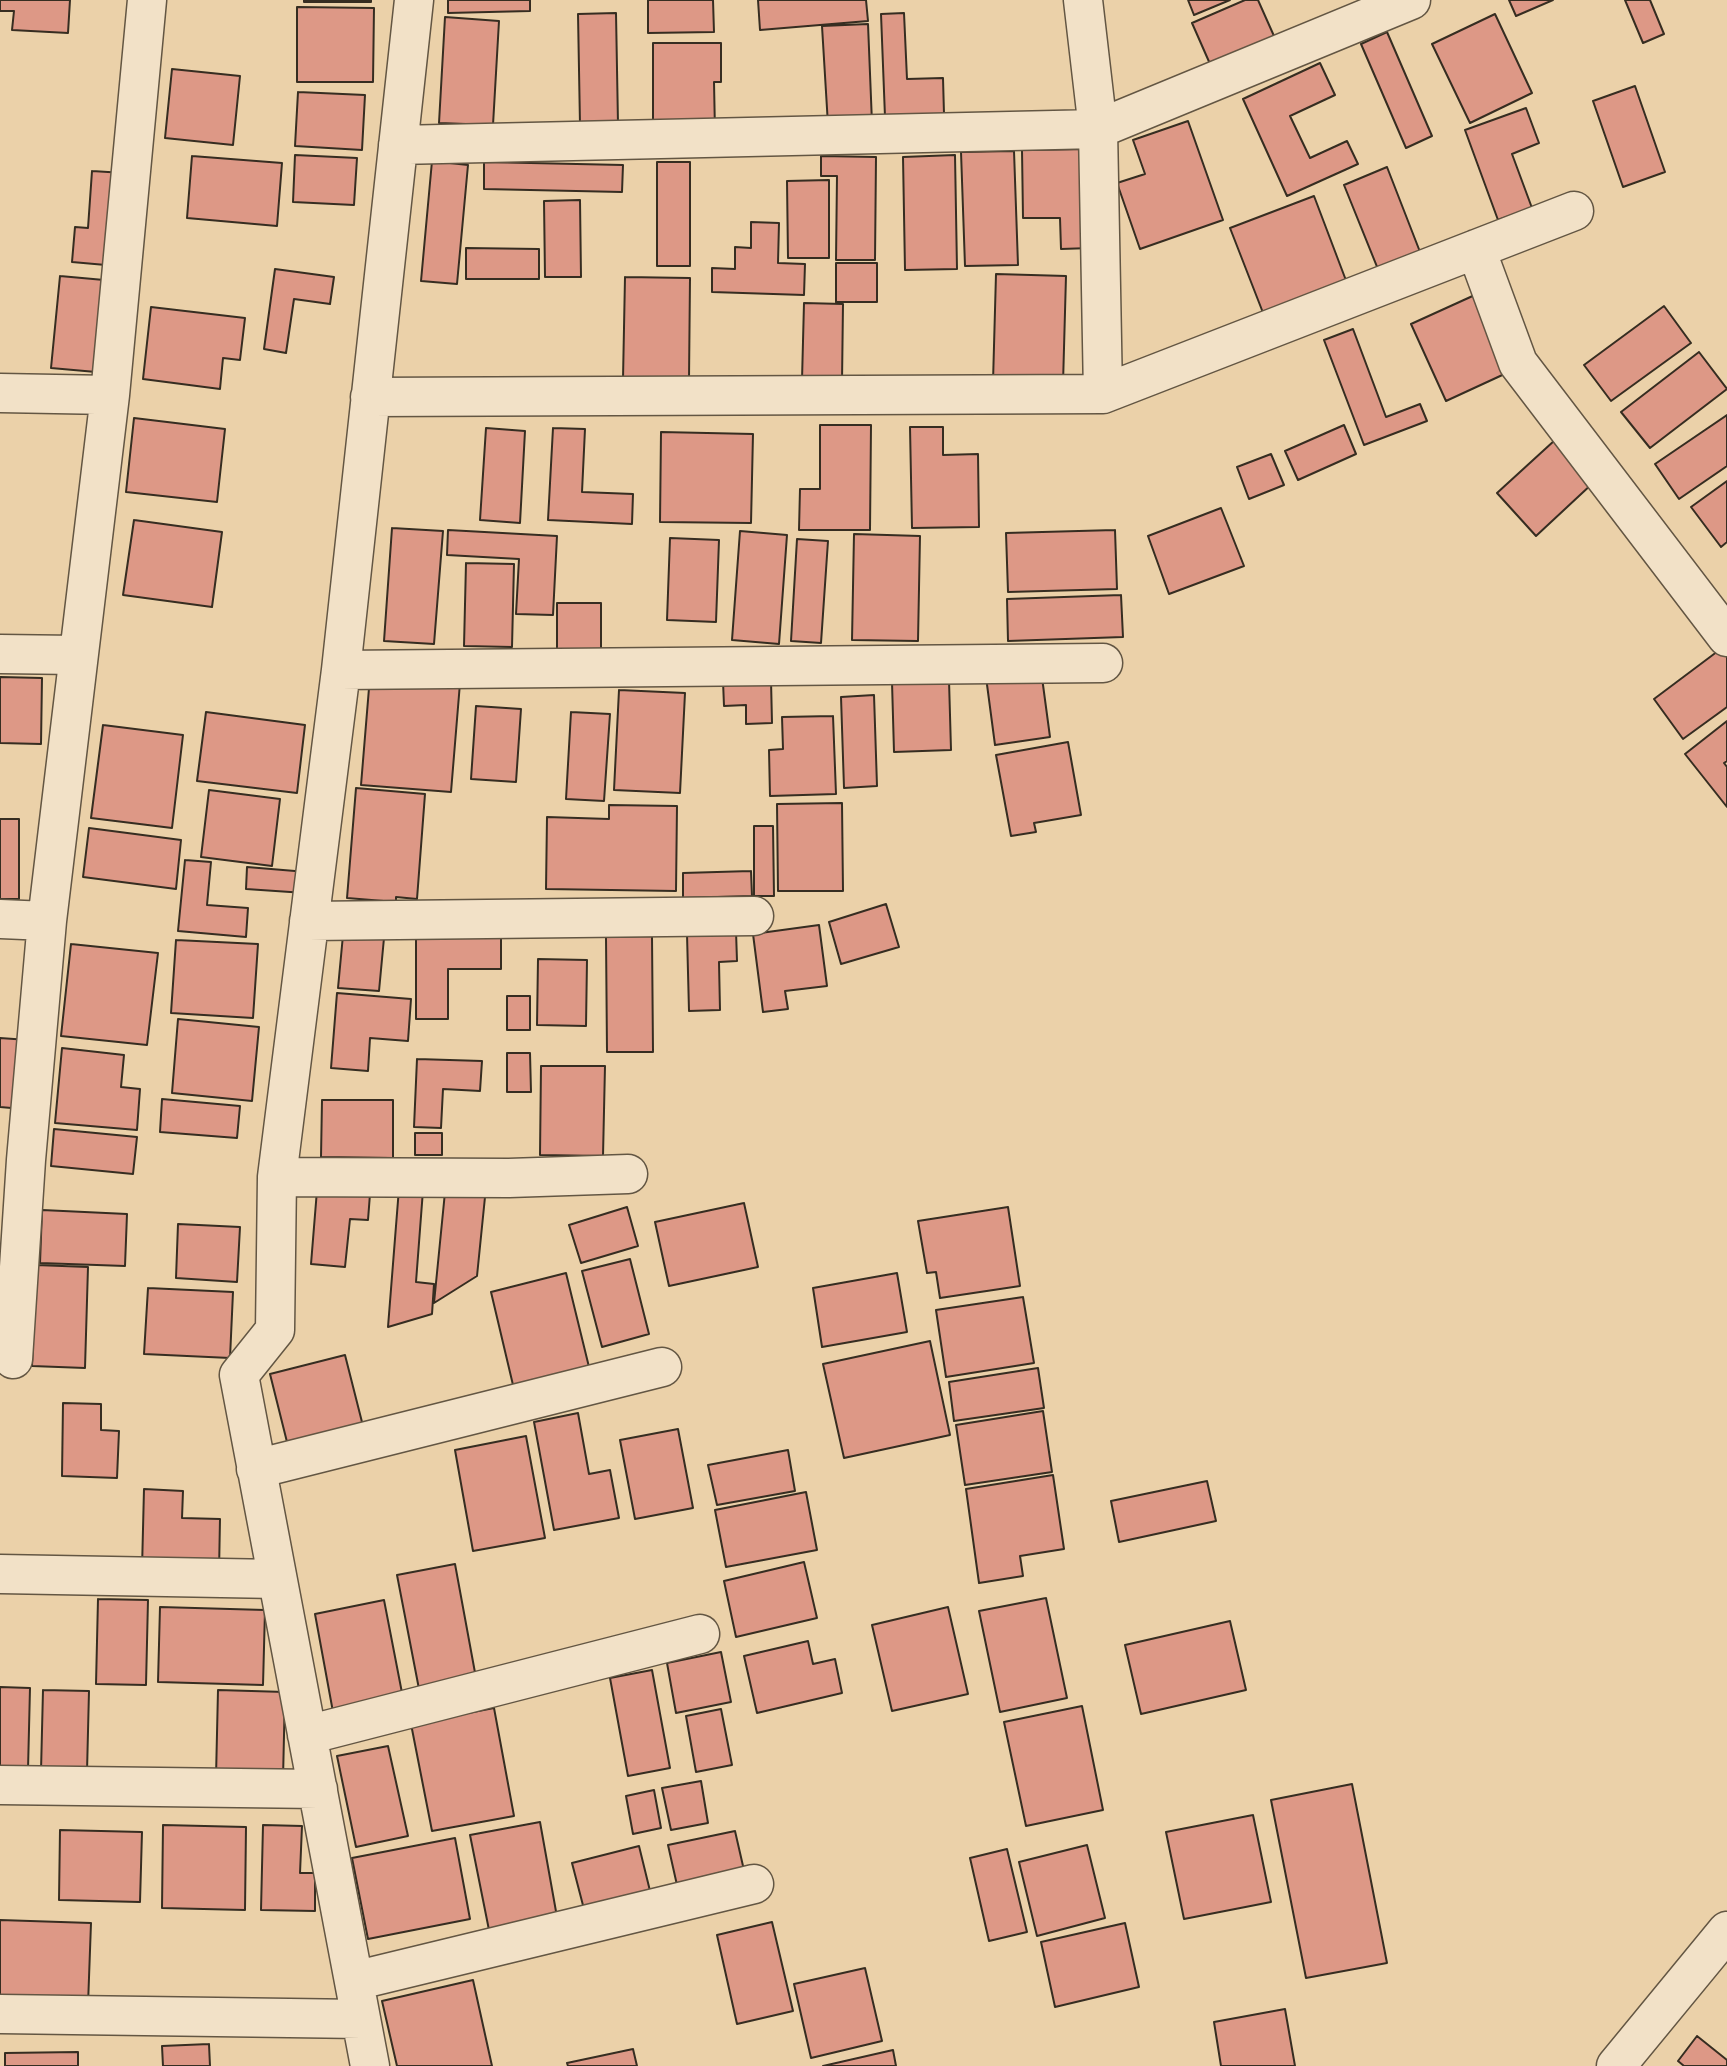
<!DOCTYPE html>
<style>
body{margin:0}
canvas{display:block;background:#ebd1a9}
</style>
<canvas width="1727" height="2066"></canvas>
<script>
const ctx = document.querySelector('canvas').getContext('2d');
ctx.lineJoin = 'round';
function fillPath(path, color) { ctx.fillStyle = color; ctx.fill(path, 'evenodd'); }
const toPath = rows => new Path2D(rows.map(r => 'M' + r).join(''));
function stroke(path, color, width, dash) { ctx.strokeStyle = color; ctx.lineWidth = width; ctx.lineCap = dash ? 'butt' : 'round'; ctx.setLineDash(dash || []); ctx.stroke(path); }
const building = toPath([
 [0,0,70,0,68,33,12,30,14,11,0,11,0,0],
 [304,0,371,0,371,2,304,2,304,0],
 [448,0,530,0,530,11,448,13,448,0],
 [648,0,713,0,714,32,648,33,648,0],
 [758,0,866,0,868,21,760,30,758,0],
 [1188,0,1230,0,1194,15,1188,0],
 [1245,0,1258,0,1278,45,1214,73,1192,23,1245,0],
 [1509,0,1553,0,1516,16,1509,0],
 [1625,0,1650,0,1664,34,1643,43,1625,0],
 [297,7,374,8,373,82,297,82,297,7],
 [616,13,618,124,580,125,578,14,616,13],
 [904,13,907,79,943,78,944,114,885,117,881,14,904,13],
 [1495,14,1532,93,1470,123,1432,44,1495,14],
 [445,17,499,21,493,125,439,123,445,17],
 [868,24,872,123,828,125,822,26,868,24],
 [1387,32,1432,136,1406,148,1361,44,1387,32],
 [653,43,721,43,721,82,714,82,715,132,653,133,653,43],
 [1320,63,1335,95,1290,116,1310,158,1347,141,1358,164,1287,196,1243,99,1320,63],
 [172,69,240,76,233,145,165,138,172,69],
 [1635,86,1665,172,1623,187,1593,101,1635,86],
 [298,92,365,95,362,150,295,146,298,92],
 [1526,108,1539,143,1512,154,1532,208,1498,220,1465,130,1526,108],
 [1188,121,1223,220,1140,249,1117,183,1145,174,1133,140,1188,121],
 [1091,149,1091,248,1061,249,1060,218,1023,218,1022,150,1091,149],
 [1014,151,1018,265,965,266,961,152,1014,151],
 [295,155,357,158,354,205,293,202,295,155],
 [955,155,957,269,905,270,903,157,955,155],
 [192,156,282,163,277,226,187,218,192,156],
 [821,156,876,157,875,260,836,260,837,176,821,176,821,156],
 [432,161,468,165,457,284,421,281,432,161],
 [484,162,623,165,622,192,484,189,484,162],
 [657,162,690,162,690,266,657,266,657,162],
 [1387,167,1422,257,1380,274,1344,185,1387,167],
 [92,171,124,173,117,266,72,262,75,227,88,228,92,171],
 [829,180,829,258,788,258,787,181,829,180],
 [1314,196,1350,291,1267,323,1230,228,1314,196],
 [580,200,581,277,545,277,544,201,580,200],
 [751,222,779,223,778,263,805,264,804,295,712,292,712,268,735,269,735,247,751,248,751,222],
 [466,248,539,249,539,279,466,279,466,248],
 [836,263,877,263,877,302,836,302,836,263],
 [275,269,334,277,330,304,294,299,286,353,264,349,275,269],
 [996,274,1066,276,1063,384,993,382,996,274],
 [60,276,104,280,96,372,51,368,60,276],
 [625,277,690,278,689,380,623,379,625,277],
 [1477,294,1511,371,1446,401,1411,324,1477,294],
 [804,303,843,304,842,382,802,380,804,303],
 [1664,306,1691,343,1611,401,1584,365,1664,306],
 [151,307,245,318,240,360,223,358,220,389,143,379,151,307],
 [1353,329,1386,417,1420,404,1427,421,1364,445,1324,340,1353,329],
 [1699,352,1727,389,1650,448,1621,412,1699,352],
 [1727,415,1727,466,1679,499,1655,464,1727,415],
 [134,418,225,429,217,502,126,492,134,418],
 [820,425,871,425,870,530,799,530,800,489,820,489,820,425],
 [1344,425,1356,454,1298,480,1285,451,1344,425],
 [910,427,943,427,943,455,978,454,979,527,912,528,910,427],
 [486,428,525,431,520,523,480,520,486,428],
 [553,428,585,429,582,492,633,494,632,524,548,520,553,428],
 [661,432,753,434,751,523,660,522,661,432],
 [1555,440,1594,482,1536,536,1497,493,1555,440],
 [1271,454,1284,485,1249,499,1237,467,1271,454],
 [1727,481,1727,542,1721,547,1691,507,1727,481],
 [1221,508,1244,566,1169,594,1148,536,1221,508],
 [134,520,222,532,212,607,123,595,134,520],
 [392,528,443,531,434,644,384,641,392,528],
 [448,530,557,536,553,615,516,614,519,559,447,555,448,530],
 [1115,530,1117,589,1008,592,1006,533,1115,530],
 [740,531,787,535,779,644,732,640,740,531],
 [854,534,920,536,918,641,852,640,854,534],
 [670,538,719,540,716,622,667,620,670,538],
 [797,539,828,541,821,643,791,641,797,539],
 [466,563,514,564,512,647,464,646,466,563],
 [1121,595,1123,637,1008,641,1007,599,1121,595],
 [557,603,601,603,601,652,557,652,557,603],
 [1722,648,1727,655,1727,707,1683,739,1654,699,1722,648],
 [1041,670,1050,737,995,745,986,677,1041,670],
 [370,676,460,683,451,792,361,785,370,676],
 [0,677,42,678,41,744,0,743,0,677],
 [771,680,772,723,746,724,746,705,724,706,723,681,771,680],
 [949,680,951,750,894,752,892,682,949,680],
 [619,690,685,693,680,793,614,790,619,690],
 [874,695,877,786,844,788,841,697,874,695],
 [476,706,521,709,516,782,471,779,476,706],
 [206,712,305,725,297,793,197,781,206,712],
 [571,712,610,714,604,801,566,799,571,712],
 [833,716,836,794,770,796,769,750,783,749,782,717,833,716],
 [1727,721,1727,761,1724,763,1727,767,1727,807,1685,754,1727,721],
 [103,725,183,735,172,828,91,818,103,725],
 [1068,742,1081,815,1034,823,1036,832,1011,836,996,755,1068,742],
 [356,788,425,794,417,899,396,897,396,902,347,898,356,788],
 [209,790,280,799,272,866,201,857,209,790],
 [842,803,843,891,778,891,777,804,842,803],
 [609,805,677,806,676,891,546,889,547,817,609,819,609,805],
 [0,819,19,819,19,899,0,899,0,819],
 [754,826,773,826,774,896,754,896,754,826],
 [89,828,181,840,176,889,83,877,89,828],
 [185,860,211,862,207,905,248,908,246,937,178,931,185,860],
 [247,867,307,872,305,893,246,889,247,867],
 [751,871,752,896,683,898,683,873,751,871],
 [886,904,899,947,841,964,829,922,886,904],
 [819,925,827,986,785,991,788,1009,763,1012,753,934,819,925],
 [736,931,737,961,719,962,720,1010,689,1011,687,934,736,931],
 [501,932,501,969,448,969,448,1019,416,1019,416,933,501,932],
 [343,935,384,938,379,991,338,988,343,935],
 [652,936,653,1052,607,1052,606,937,652,936],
 [176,940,258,944,253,1018,171,1013,176,940],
 [71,944,158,953,147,1045,61,1036,71,944],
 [538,959,587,960,586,1026,537,1025,538,959],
 [337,993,411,999,408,1041,370,1038,368,1071,331,1068,337,993],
 [507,996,530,996,530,1030,507,1030,507,996],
 [178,1019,259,1027,252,1101,172,1093,178,1019],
 [0,1038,28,1040,23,1109,0,1107,0,1038],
 [62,1048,124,1055,121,1087,140,1089,137,1130,55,1123,62,1048],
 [507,1053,530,1053,531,1092,507,1092,507,1053],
 [417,1059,482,1061,480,1091,443,1089,441,1128,414,1127,417,1059],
 [541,1066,605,1066,603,1156,540,1155,541,1066],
 [162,1099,240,1106,237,1138,160,1132,162,1099],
 [322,1100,393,1100,393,1158,321,1157,322,1100],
 [54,1129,137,1137,133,1174,51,1166,54,1129],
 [415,1133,442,1133,442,1155,415,1155,415,1133],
 [399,1188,423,1190,416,1282,434,1284,432,1314,388,1327,399,1188],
 [317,1190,370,1194,368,1220,350,1219,345,1267,311,1264,317,1190],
 [445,1192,485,1197,477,1276,434,1303,445,1192],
 [744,1203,758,1267,669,1286,655,1222,744,1203],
 [627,1207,638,1246,581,1263,569,1225,627,1207],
 [1008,1207,1020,1286,940,1298,936,1272,927,1273,918,1221,1008,1207],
 [42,1210,127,1214,125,1266,40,1263,42,1210],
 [178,1224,240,1227,237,1282,176,1278,178,1224],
 [630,1259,649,1334,602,1347,582,1271,630,1259],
 [36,1265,88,1267,85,1368,32,1366,36,1265],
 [566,1273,589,1367,513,1385,491,1292,566,1273],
 [897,1273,907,1332,822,1347,813,1288,897,1273],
 [148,1288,233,1292,230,1358,144,1354,148,1288],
 [1023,1297,1034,1363,946,1377,936,1310,1023,1297],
 [930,1341,950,1435,844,1458,823,1364,930,1341],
 [345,1355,363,1426,288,1446,270,1374,345,1355],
 [1038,1368,1044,1408,954,1421,949,1382,1038,1368],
 [63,1403,101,1404,101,1430,119,1431,117,1478,62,1476,63,1403],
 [1043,1411,1052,1472,965,1485,956,1425,1043,1411],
 [578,1413,589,1474,610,1470,619,1518,554,1530,534,1422,578,1413],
 [678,1429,693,1508,635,1519,620,1440,678,1429],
 [526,1436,545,1538,473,1551,455,1450,526,1436],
 [788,1450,795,1491,717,1505,708,1465,788,1450],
 [1053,1475,1064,1549,1020,1556,1023,1576,979,1583,966,1489,1053,1475],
 [1207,1481,1216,1521,1119,1542,1111,1501,1207,1481],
 [144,1489,183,1491,182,1518,220,1519,219,1572,142,1569,144,1489],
 [806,1492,817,1550,726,1567,715,1510,806,1492],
 [804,1562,817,1618,736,1637,724,1581,804,1562],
 [455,1564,476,1678,419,1689,397,1575,455,1564],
 [1046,1598,1067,1698,1000,1712,979,1611,1046,1598],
 [98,1599,148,1600,146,1685,96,1684,98,1599],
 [384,1600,403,1698,333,1712,315,1614,384,1600],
 [160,1607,265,1610,263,1685,158,1682,160,1607],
 [948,1607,968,1694,892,1711,872,1625,948,1607],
 [1230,1621,1246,1690,1141,1714,1125,1645,1230,1621],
 [808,1641,813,1664,835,1659,842,1693,757,1713,744,1656,808,1641],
 [721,1652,731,1702,676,1713,667,1663,721,1652],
 [652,1670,670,1768,628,1776,610,1678,652,1670],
 [0,1687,30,1688,28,1770,0,1769,0,1687],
 [43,1690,89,1691,87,1772,41,1771,43,1690],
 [218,1690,285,1692,283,1779,216,1777,218,1690],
 [1082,1706,1103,1810,1026,1826,1004,1722,1082,1706],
 [494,1708,514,1816,432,1831,411,1724,494,1708],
 [721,1709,732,1765,696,1772,686,1716,721,1709],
 [388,1746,408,1836,356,1847,337,1756,388,1746],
 [701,1781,708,1823,671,1830,662,1788,701,1781],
 [1352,1784,1387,1963,1306,1978,1271,1800,1352,1784],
 [654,1790,661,1828,633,1834,626,1796,654,1790],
 [1253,1815,1271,1902,1184,1919,1166,1832,1253,1815],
 [540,1822,557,1917,489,1930,470,1835,540,1822],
 [163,1825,246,1827,245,1910,162,1908,163,1825],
 [263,1825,302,1826,300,1873,315,1873,315,1911,261,1910,263,1825],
 [60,1830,142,1832,140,1902,59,1900,60,1830],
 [735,1831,746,1879,679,1894,668,1845,735,1831],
 [455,1838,470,1919,368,1939,352,1858,455,1838],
 [1087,1845,1105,1918,1037,1936,1019,1862,1087,1845],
 [639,1846,651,1895,585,1913,572,1863,639,1846],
 [1007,1849,1027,1932,989,1941,970,1858,1007,1849],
 [0,1920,91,1923,88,2005,0,2002,0,1920],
 [772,1922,793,2011,737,2024,717,1935,772,1922],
 [1125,1923,1139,1987,1055,2007,1041,1942,1125,1923],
 [865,1968,882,2041,811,2058,794,1984,865,1968],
 [473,1980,492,2066,397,2066,382,2001,473,1980],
 [1285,2009,1295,2066,1221,2066,1214,2022,1285,2009],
 [1697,2036,1727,2060,1727,2066,1684,2066,1678,2061,1697,2036],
 [209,2044,210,2066,163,2066,162,2046,209,2044],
 [633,2049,637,2066,568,2066,567,2063,633,2049],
 [893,2050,896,2066,823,2066,893,2050],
 [78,2052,78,2066,5,2066,5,2053,78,2052]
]);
const minor = toPath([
 [1083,0,1098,129,1103,394],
 [398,145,1098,129,1411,0],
 [1476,249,1518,363,1727,637],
 [0,393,110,395],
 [370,397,1103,394,1574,211],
 [0,654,77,655],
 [341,670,1103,663],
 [0,919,47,921],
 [309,921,754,916],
 [277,1177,509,1178,628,1174],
 [13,1359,26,1160,47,921,110,395,147,0],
 [256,1469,662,1367],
 [0,1574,277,1579],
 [307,1735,700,1634],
 [0,1785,318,1789],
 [354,1981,754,1884],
 [0,2014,361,2019],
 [370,2066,239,1375,275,1330,277,1177,341,670,414,0],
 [1616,2066,1727,1931]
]);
fillPath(building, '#dd9886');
stroke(building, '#362d21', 2);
stroke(minor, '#635643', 41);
stroke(minor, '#f2e1c7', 38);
</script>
